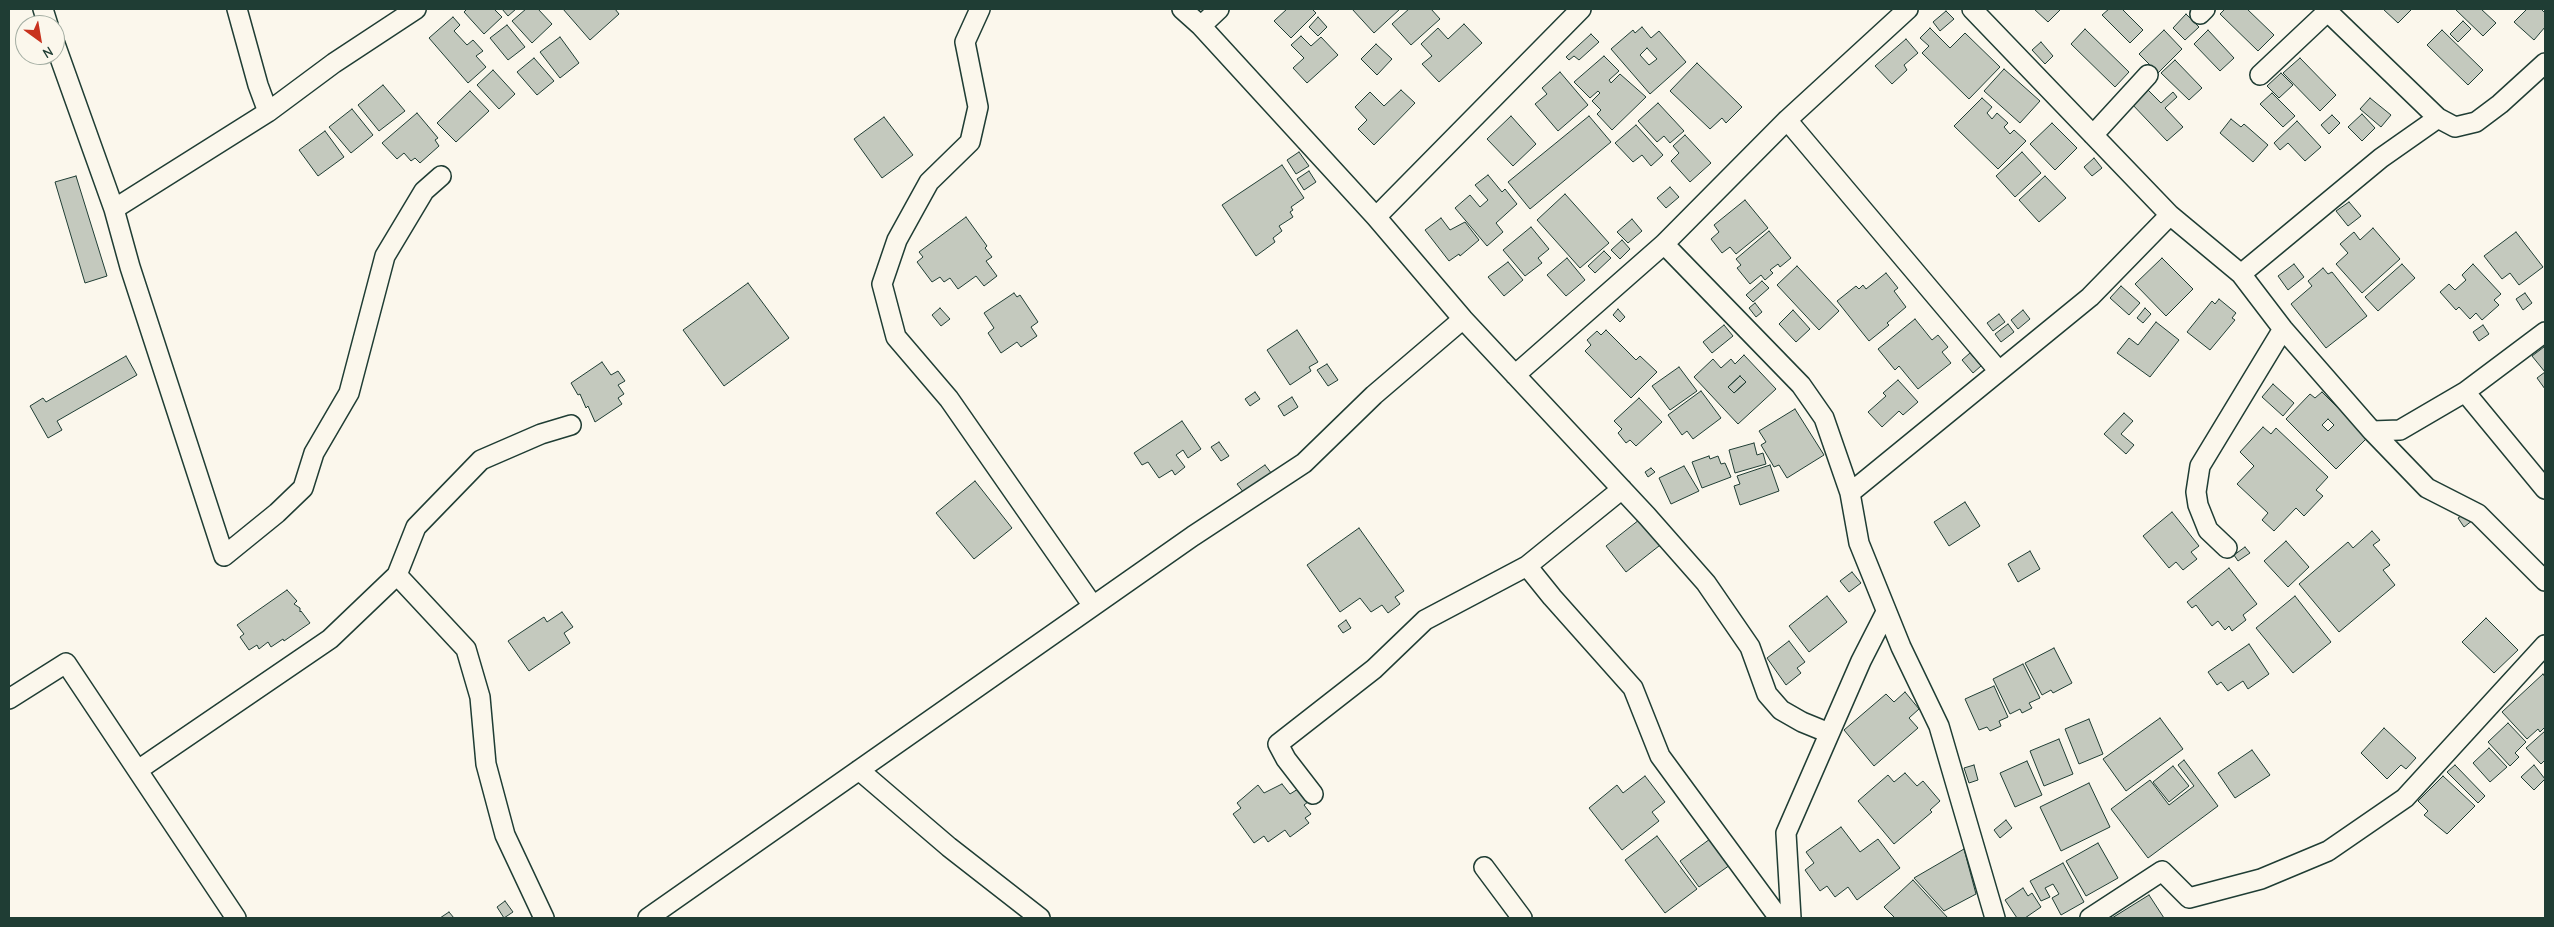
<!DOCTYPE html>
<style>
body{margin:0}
#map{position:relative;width:2554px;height:927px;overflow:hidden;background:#fbf7ec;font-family:"Comic Neue",sans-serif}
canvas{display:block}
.frame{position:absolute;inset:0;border:10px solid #1f3d34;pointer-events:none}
.north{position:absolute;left:15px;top:15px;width:50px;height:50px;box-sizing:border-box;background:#fbf7ec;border:1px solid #a3ada2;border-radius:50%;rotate:148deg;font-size:14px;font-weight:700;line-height:20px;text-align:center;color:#1f3d34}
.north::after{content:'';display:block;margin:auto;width:18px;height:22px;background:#c8321e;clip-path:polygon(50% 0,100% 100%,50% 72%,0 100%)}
</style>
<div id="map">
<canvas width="2554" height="927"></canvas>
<div class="frame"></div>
<div class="north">N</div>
</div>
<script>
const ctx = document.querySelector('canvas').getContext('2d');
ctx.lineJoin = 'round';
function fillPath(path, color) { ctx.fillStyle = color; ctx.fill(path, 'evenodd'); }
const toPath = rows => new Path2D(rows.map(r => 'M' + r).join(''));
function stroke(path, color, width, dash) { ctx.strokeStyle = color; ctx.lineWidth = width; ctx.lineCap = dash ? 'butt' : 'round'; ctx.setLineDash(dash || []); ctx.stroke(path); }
const building = toPath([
 [467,9,494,9,502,17,484,34,464,12,467,9],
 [502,9,516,9,508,16,502,9],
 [526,9,538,9,552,24,532,43,512,21,526,9],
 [563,9,615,9,619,14,590,40,563,9],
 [1287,9,1312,9,1316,13,1291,38,1274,21,1287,9],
 [1352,9,1400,9,1374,33,1352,9],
 [1409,9,1431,9,1440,19,1411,45,1392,24,1409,9],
 [2034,9,2061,9,2048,22,2034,9],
 [2109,9,2122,9,2143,30,2130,43,2102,15,2109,9],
 [2225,9,2247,9,2274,35,2258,51,2220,14,2225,9],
 [2383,9,2412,9,2398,23,2383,9],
 [2455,9,2481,9,2496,23,2483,36,2455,9],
 [2527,9,2541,9,2545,13,2545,27,2534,40,2514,22,2527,9],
 [1946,11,1954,19,1940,31,1933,22,1946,11],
 [2186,14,2199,27,2185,40,2173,28,2186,14],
 [453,17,460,25,454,31,467,45,473,40,483,51,476,56,486,67,468,83,429,38,453,17],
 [1318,17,1327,27,1318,36,1309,27,1318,17],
 [2463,21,2471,29,2458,42,2450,34,2463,21],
 [1464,24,1482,43,1439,82,1422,64,1432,56,1421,44,1438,28,1448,39,1464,24],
 [507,25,525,47,508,60,490,38,507,25],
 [1642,27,1651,38,1659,31,1686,62,1650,94,1611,49,1633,30,1635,33,1642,27],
 [1647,48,1657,59,1649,65,1640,55,1647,48],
 [1930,28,1950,48,1965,33,2000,67,1969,99,1922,53,1929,46,1920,38,1930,28],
 [2085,29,2129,72,2115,87,2071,44,2085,29],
 [2164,30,2182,49,2158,73,2139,54,2164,30],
 [2208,30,2234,58,2220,71,2194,44,2208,30],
 [2442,30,2483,70,2468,85,2427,45,2442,30],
 [1591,34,1599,42,1579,60,1574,56,1569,60,1566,57,1591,34],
 [1301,36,1311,46,1321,37,1338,55,1307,83,1293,68,1304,58,1291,45,1301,36],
 [560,37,579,63,560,78,540,52,560,37],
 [1906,39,1918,53,1904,65,1907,70,1892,84,1875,66,1906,39],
 [2041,42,2053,56,2045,64,2032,50,2041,42],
 [1376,44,1392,59,1377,75,1361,59,1376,44],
 [1604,56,1619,71,1609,80,1611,83,1620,74,1646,97,1612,130,1597,114,1601,110,1592,101,1600,93,1598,91,1590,98,1574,82,1604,56],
 [534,58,554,81,537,95,517,72,534,58],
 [2300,58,2336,95,2320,111,2283,73,2300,58],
 [2175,60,2202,88,2189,100,2161,73,2175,60],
 [1697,63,1742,107,1726,123,1722,118,1710,129,1670,91,1697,63],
 [2004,69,2040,101,2020,123,1984,91,2004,69],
 [493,70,515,94,499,109,477,85,493,70],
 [1560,72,1588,105,1558,131,1535,104,1547,94,1542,88,1560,72],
 [2281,73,2293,85,2279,98,2267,86,2281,73],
 [383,85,405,111,379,131,358,105,383,85],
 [2146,88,2161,103,2173,92,2177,97,2165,108,2183,127,2167,141,2131,103,2146,88],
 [1401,90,1415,103,1374,145,1358,129,1367,120,1355,107,1370,92,1384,106,1401,90],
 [470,91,489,111,456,142,437,123,470,91],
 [2272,93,2295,116,2283,127,2260,104,2272,93],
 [1982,98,1992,107,1987,113,1992,119,1997,113,2008,123,2004,127,2010,134,2014,130,2026,141,1998,169,1954,126,1982,98],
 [2370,98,2391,115,2381,127,2360,109,2370,98],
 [1658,103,1684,131,1670,143,1664,136,1657,142,1638,121,1658,103],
 [352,109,373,135,351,153,329,127,352,109],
 [417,113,438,138,435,140,439,146,420,163,415,158,411,161,404,153,397,159,382,143,417,113],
 [2362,114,2375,128,2362,141,2348,127,2362,114],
 [2332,115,2340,123,2329,134,2321,125,2332,115],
 [1511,116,1536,144,1513,166,1487,139,1511,116],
 [1589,116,1611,142,1530,209,1508,182,1589,116],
 [884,117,913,155,882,178,854,139,884,117],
 [2231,119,2241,127,2244,124,2268,145,2253,162,2220,133,2231,119],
 [2297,121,2321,147,2305,161,2288,143,2280,150,2274,143,2297,121],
 [2052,123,2077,148,2055,170,2030,144,2052,123],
 [1636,125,1663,155,1651,166,1642,155,1633,162,1615,143,1636,125],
 [325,131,344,157,318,176,299,150,325,131],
 [1685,135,1711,163,1690,182,1671,161,1679,153,1673,146,1685,135],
 [1299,152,1309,166,1296,174,1287,160,1299,152],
 [2022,152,2041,173,2015,197,1996,176,2022,152],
 [2094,158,2102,168,2092,176,2084,167,2094,158],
 [1282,165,1304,198,1291,207,1293,210,1290,212,1293,217,1279,226,1282,231,1273,238,1275,242,1256,256,1222,205,1282,165],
 [1309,171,1316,182,1304,190,1297,179,1309,171],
 [1488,175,1502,192,1505,189,1517,204,1496,223,1503,232,1487,246,1455,208,1470,195,1480,207,1488,200,1475,185,1488,175],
 [76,176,107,276,85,283,55,182,76,176],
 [2045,176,2066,198,2039,222,2019,200,2045,176],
 [1670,187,1679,197,1666,208,1657,198,1670,187],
 [1565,194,1609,243,1580,268,1537,220,1565,194],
 [1745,200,1768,228,1736,254,1730,247,1722,253,1711,239,1719,232,1714,225,1745,200],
 [2349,202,2361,216,2348,226,2336,211,2349,202],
 [966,217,987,246,985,248,992,257,986,261,997,276,984,286,976,276,958,289,950,278,944,282,940,277,932,282,917,262,923,257,919,252,966,217],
 [1441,218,1450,230,1465,222,1479,240,1460,256,1459,254,1449,261,1425,230,1441,218],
 [1632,219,1642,231,1628,243,1617,232,1632,219],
 [1531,227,1549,249,1538,258,1542,263,1525,276,1503,250,1531,227],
 [2373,228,2400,259,2362,293,2336,264,2348,253,2340,244,2354,232,2360,240,2373,228],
 [1769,231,1791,258,1780,267,1778,264,1770,270,1773,273,1765,280,1761,275,1750,284,1737,268,1741,265,1736,259,1769,231],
 [2516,232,2543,267,2519,285,2510,273,2502,279,2484,256,2516,232],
 [1622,240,1630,249,1620,259,1611,250,1622,240],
 [1604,251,1611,258,1595,273,1588,266,1604,251],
 [1567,258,1585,280,1566,296,1547,275,1567,258],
 [2162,258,2193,289,2166,316,2135,284,2162,258],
 [1508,262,1523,280,1504,296,1488,277,1508,262],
 [2294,264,2304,277,2288,290,2278,276,2294,264],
 [2402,264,2415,278,2378,311,2365,297,2402,264],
 [2473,264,2501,294,2494,300,2499,305,2482,320,2476,313,2470,319,2459,307,2456,310,2440,292,2449,284,2455,290,2466,280,2462,275,2473,264],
 [1797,266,1839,311,1819,330,1777,285,1797,266],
 [2323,268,2328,274,2332,272,2367,316,2326,348,2291,304,2312,286,2308,281,2323,268],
 [1886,273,1898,288,1894,291,1906,307,1887,323,1889,325,1869,341,1837,301,1856,286,1859,289,1863,285,1866,289,1886,273],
 [1762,281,1769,288,1753,302,1746,295,1762,281],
 [748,283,789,338,724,386,683,330,748,283],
 [2121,286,2140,303,2129,315,2110,298,2121,286],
 [1014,293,1017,297,1020,295,1038,322,1031,327,1037,336,1021,347,1017,342,1001,353,988,333,994,328,984,313,1014,293],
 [2525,293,2532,303,2523,310,2516,299,2525,293],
 [2219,299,2236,313,2232,318,2235,320,2210,350,2187,332,2212,301,2215,304,2219,299],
 [1755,303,1762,312,1756,317,1749,308,1755,303],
 [940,308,950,319,941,326,932,315,940,308],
 [2145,308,2151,314,2143,323,2137,318,2145,308],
 [1618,309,1625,317,1620,322,1613,315,1618,309],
 [1793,310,1810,329,1796,342,1779,324,1793,310],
 [2023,310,2030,319,2018,329,2011,320,2023,310],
 [1999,314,2005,322,1993,331,1987,323,1999,314],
 [1915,319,1932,340,1938,335,1948,347,1942,352,1951,363,1918,389,1899,366,1895,370,1878,349,1915,319],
 [2156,322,2179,340,2150,377,2117,353,2129,338,2138,345,2156,322],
 [2008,324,2014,332,2001,342,1995,334,2008,324],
 [1724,325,1733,336,1712,353,1703,342,1724,325],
 [2483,325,2489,334,2479,341,2473,332,2483,325],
 [1297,330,1318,362,1309,367,1311,371,1290,385,1267,350,1297,330],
 [1606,330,1636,360,1640,356,1657,372,1631,398,1585,351,1591,345,1587,340,1597,331,1601,335,1606,330],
 [2544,347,2545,349,2545,389,2537,378,2545,372,2532,356,2544,347],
 [1970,353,1981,366,1973,373,1962,360,1970,353],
 [1744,355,1776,389,1738,424,1694,377,1713,359,1721,368,1731,359,1735,364,1744,355],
 [1740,376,1746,382,1734,393,1728,387,1740,376],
 [126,356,137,375,57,421,62,430,48,438,30,406,43,398,46,402,126,356],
 [602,362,611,375,618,371,625,381,618,385,624,394,618,398,622,404,595,422,588,406,586,408,580,394,578,395,571,383,602,362],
 [1327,364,1338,380,1328,386,1317,370,1327,364],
 [1679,367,1697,391,1670,410,1652,386,1679,367],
 [1740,376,1746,382,1734,393,1728,387,1740,376],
 [1898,380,1918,402,1903,415,1899,411,1882,427,1868,412,1886,396,1883,393,1898,380],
 [2273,384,2294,403,2283,416,2262,397,2273,384],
 [1701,391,1721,418,1693,439,1687,431,1682,435,1668,415,1701,391],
 [1255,392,1260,399,1250,406,1245,399,1255,392],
 [2322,392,2338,408,2341,406,2370,435,2336,469,2286,419,2310,394,2315,398,2322,392],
 [2328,419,2334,425,2328,431,2322,425,2328,419],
 [1292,397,1298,407,1284,416,1278,406,1292,397],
 [1639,398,1662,422,1636,446,1630,440,1626,443,1618,433,1622,429,1614,421,1639,398],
 [1795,409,1824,455,1787,478,1779,465,1774,467,1761,445,1766,442,1759,431,1795,409],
 [2124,413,2133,421,2121,434,2134,445,2126,454,2104,434,2124,413],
 [1182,421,1201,449,1188,458,1183,450,1176,455,1185,467,1175,475,1172,470,1159,478,1148,462,1142,465,1134,453,1182,421],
 [2263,427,2271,434,2276,428,2328,477,2316,490,2323,496,2304,516,2296,508,2274,531,2262,520,2268,513,2237,484,2254,466,2240,452,2263,427],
 [1219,442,1229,456,1221,461,1211,447,1219,442],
 [1754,443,1757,455,1763,453,1766,464,1735,473,1729,450,1754,443],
 [1709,456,1710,459,1718,456,1721,464,1725,463,1731,477,1702,488,1692,462,1709,456],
 [1265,465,1272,474,1244,493,1237,484,1265,465],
 [1770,465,1779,491,1740,505,1734,486,1740,484,1737,476,1770,465],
 [1684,466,1699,491,1671,504,1659,478,1684,466],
 [1651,468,1655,472,1648,477,1645,472,1651,468],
 [975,481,1012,528,974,559,936,513,975,481],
 [1965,502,1980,526,1949,546,1934,522,1965,502],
 [2172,512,2199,546,2191,552,2197,559,2183,570,2176,562,2169,568,2143,536,2172,512],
 [2468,512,2473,520,2464,527,2458,518,2468,512],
 [1644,516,1664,542,1626,572,1606,546,1644,516],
 [1359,528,1404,591,1395,597,1400,604,1388,613,1382,605,1371,612,1360,598,1340,612,1307,565,1359,528],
 [2372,531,2380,540,2373,545,2390,565,2383,570,2395,585,2339,632,2299,584,2348,542,2353,548,2372,531],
 [2286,541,2309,567,2288,587,2264,561,2286,541],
 [2245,547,2250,553,2238,561,2234,555,2245,547],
 [2030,551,2040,569,2018,582,2008,564,2030,551],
 [2229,568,2257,604,2243,615,2246,620,2232,631,2229,626,2225,630,2218,621,2212,626,2196,605,2192,608,2187,602,2229,568],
 [1852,572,1861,583,1849,592,1840,581,1852,572],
 [287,590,297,601,294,604,300,608,300,612,301,611,310,623,284,641,283,639,271,647,268,642,259,649,257,645,249,650,240,637,244,634,237,625,287,590],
 [1827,596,1847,622,1809,652,1789,626,1827,596],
 [2295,596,2331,642,2293,673,2256,628,2295,596],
 [562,612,573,627,564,633,570,643,529,671,508,641,544,617,547,622,562,612],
 [2486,618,2518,650,2494,673,2462,642,2486,618],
 [1346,620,1351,628,1343,633,1338,626,1346,620],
 [1789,641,1805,662,1797,668,1801,673,1786,685,1767,658,1789,641],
 [2249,644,2269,674,2248,689,2243,681,2228,691,2221,682,2217,685,2208,672,2249,644],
 [2054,648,2072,683,2053,693,2051,690,2042,695,2025,663,2054,648],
 [2023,664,2040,698,2029,703,2032,708,2022,713,2020,709,2010,714,1993,679,2023,664],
 [2543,674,2545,677,2545,727,2540,732,2538,729,2527,739,2502,712,2543,674],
 [1994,686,2008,717,1999,721,2001,726,1990,731,1987,727,1979,730,1965,699,1994,686],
 [1905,692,1919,709,1909,718,1918,728,1874,766,1844,730,1886,694,1894,702,1905,692],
 [2160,718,2183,749,2126,791,2103,759,2160,718],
 [2089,719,2103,754,2079,764,2065,729,2089,719],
 [2508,723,2526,742,2515,753,2519,757,2510,766,2488,742,2508,723],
 [2384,728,2416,758,2406,769,2401,765,2387,779,2361,753,2384,728],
 [2545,731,2545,760,2541,764,2526,748,2545,731],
 [2059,739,2073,774,2044,786,2030,751,2059,739],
 [2489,748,2507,767,2490,782,2473,763,2489,748],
 [2252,750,2270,775,2235,798,2218,773,2252,750],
 [2184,760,2218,806,2148,858,2111,809,2150,780,2169,805,2194,786,2178,765,2184,760],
 [2027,761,2042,795,2015,807,2000,773,2027,761],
 [1974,765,1978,780,1969,783,1964,768,1974,765],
 [2455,765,2485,796,2478,803,2447,772,2455,765],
 [2534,765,2545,779,2534,790,2521,777,2534,765],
 [2173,766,2189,786,2169,802,2153,782,2173,766],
 [1905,773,1917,786,1923,781,1940,801,1930,810,1932,812,1894,844,1858,801,1888,775,1894,782,1905,773],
 [1645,776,1665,802,1652,812,1659,821,1622,850,1589,808,1617,785,1623,793,1645,776],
 [2443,776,2475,806,2447,834,2424,815,2428,811,2418,801,2443,776],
 [2089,783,2110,827,2061,851,2040,807,2089,783],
 [1282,784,1290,794,1298,789,1308,802,1304,805,1311,814,1305,818,1309,823,1290,837,1285,830,1268,842,1264,836,1254,843,1233,814,1241,808,1237,803,1258,785,1264,793,1282,784],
 [2006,820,2012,828,2000,838,1994,830,2006,820],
 [1841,827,1860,852,1878,839,1900,868,1857,900,1848,887,1835,897,1827,886,1820,891,1805,870,1814,863,1806,852,1841,827],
 [1657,836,1697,889,1665,913,1625,860,1657,836],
 [1710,839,1730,865,1699,887,1680,861,1710,839],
 [2098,843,2118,878,2086,896,2066,861,2098,843],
 [1964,849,1976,894,1944,911,1914,878,1964,849],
 [2063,863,2084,902,2061,915,2052,898,2059,894,2053,884,2045,888,2050,897,2041,901,2030,881,2063,863],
 [1913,880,1948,918,1895,918,1884,907,1913,880],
 [2023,888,2028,896,2032,893,2041,907,2025,918,2017,918,2005,900,2023,888],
 [2149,895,2164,918,2112,918,2149,895],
 [505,901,513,912,504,918,497,907,505,901],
 [449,912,454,918,440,918,449,912]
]);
const minor = toPath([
 [43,9,48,25],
 [237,9,258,85,268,112,114,209,130,267,224,556,277,513,303,488,314,453,349,393,385,256,424,191,441,176],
 [980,9,965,42,978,107,970,142,929,182,897,240,882,284,896,337,949,399,1093,606],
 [1182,9,1201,26,1376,217,1463,319,1647,516,1706,583,1750,647,1767,694,1781,710,1802,722,1829,733],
 [1972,9,2170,215,2241,274,2283,329,2372,431,2427,488,2478,514,2545,581],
 [2325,9,2438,118,2455,127,2476,122,2500,104,2545,63],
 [2200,14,2205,9],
 [1201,26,1219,9],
 [55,44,114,209],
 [2260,75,2328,11],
 [268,112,334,63,416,9],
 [1787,120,1998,370],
 [2093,135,2148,75],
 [1376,217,1581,9],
 [1664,244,1801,385,1824,418,1850,493,1859,543,1901,647,1939,726,1995,918],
 [2241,274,2381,158,2438,118],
 [1515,375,1664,244,1787,120,1908,9],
 [2465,392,2545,489],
 [2372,431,2400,430,2465,392,2545,332],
 [1850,493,2090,297,2170,215],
 [2227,548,2208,530,2198,505,2196,492,2200,466,2283,329],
 [1527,566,1552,597,1633,688,1660,756,1779,918],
 [397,575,466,649,480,697,486,764,505,835,544,918],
 [9,699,66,663,236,918],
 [138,770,330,639,397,575,416,527,481,460,541,434,571,425],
 [859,770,949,847,1040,918],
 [1313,794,1286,759,1278,744,1374,669,1425,620,1527,566,1622,489],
 [1484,867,1522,918],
 [648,918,1193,536,1304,463,1374,395,1463,319],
 [1791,918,1786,833,1861,661,1886,612],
 [2090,918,2162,871,2189,898,2261,879,2328,851,2405,798,2545,645]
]);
fillPath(building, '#c4c9be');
stroke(building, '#1f3d34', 1);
stroke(minor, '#1f3d34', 22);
stroke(minor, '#fbf7ec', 19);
</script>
